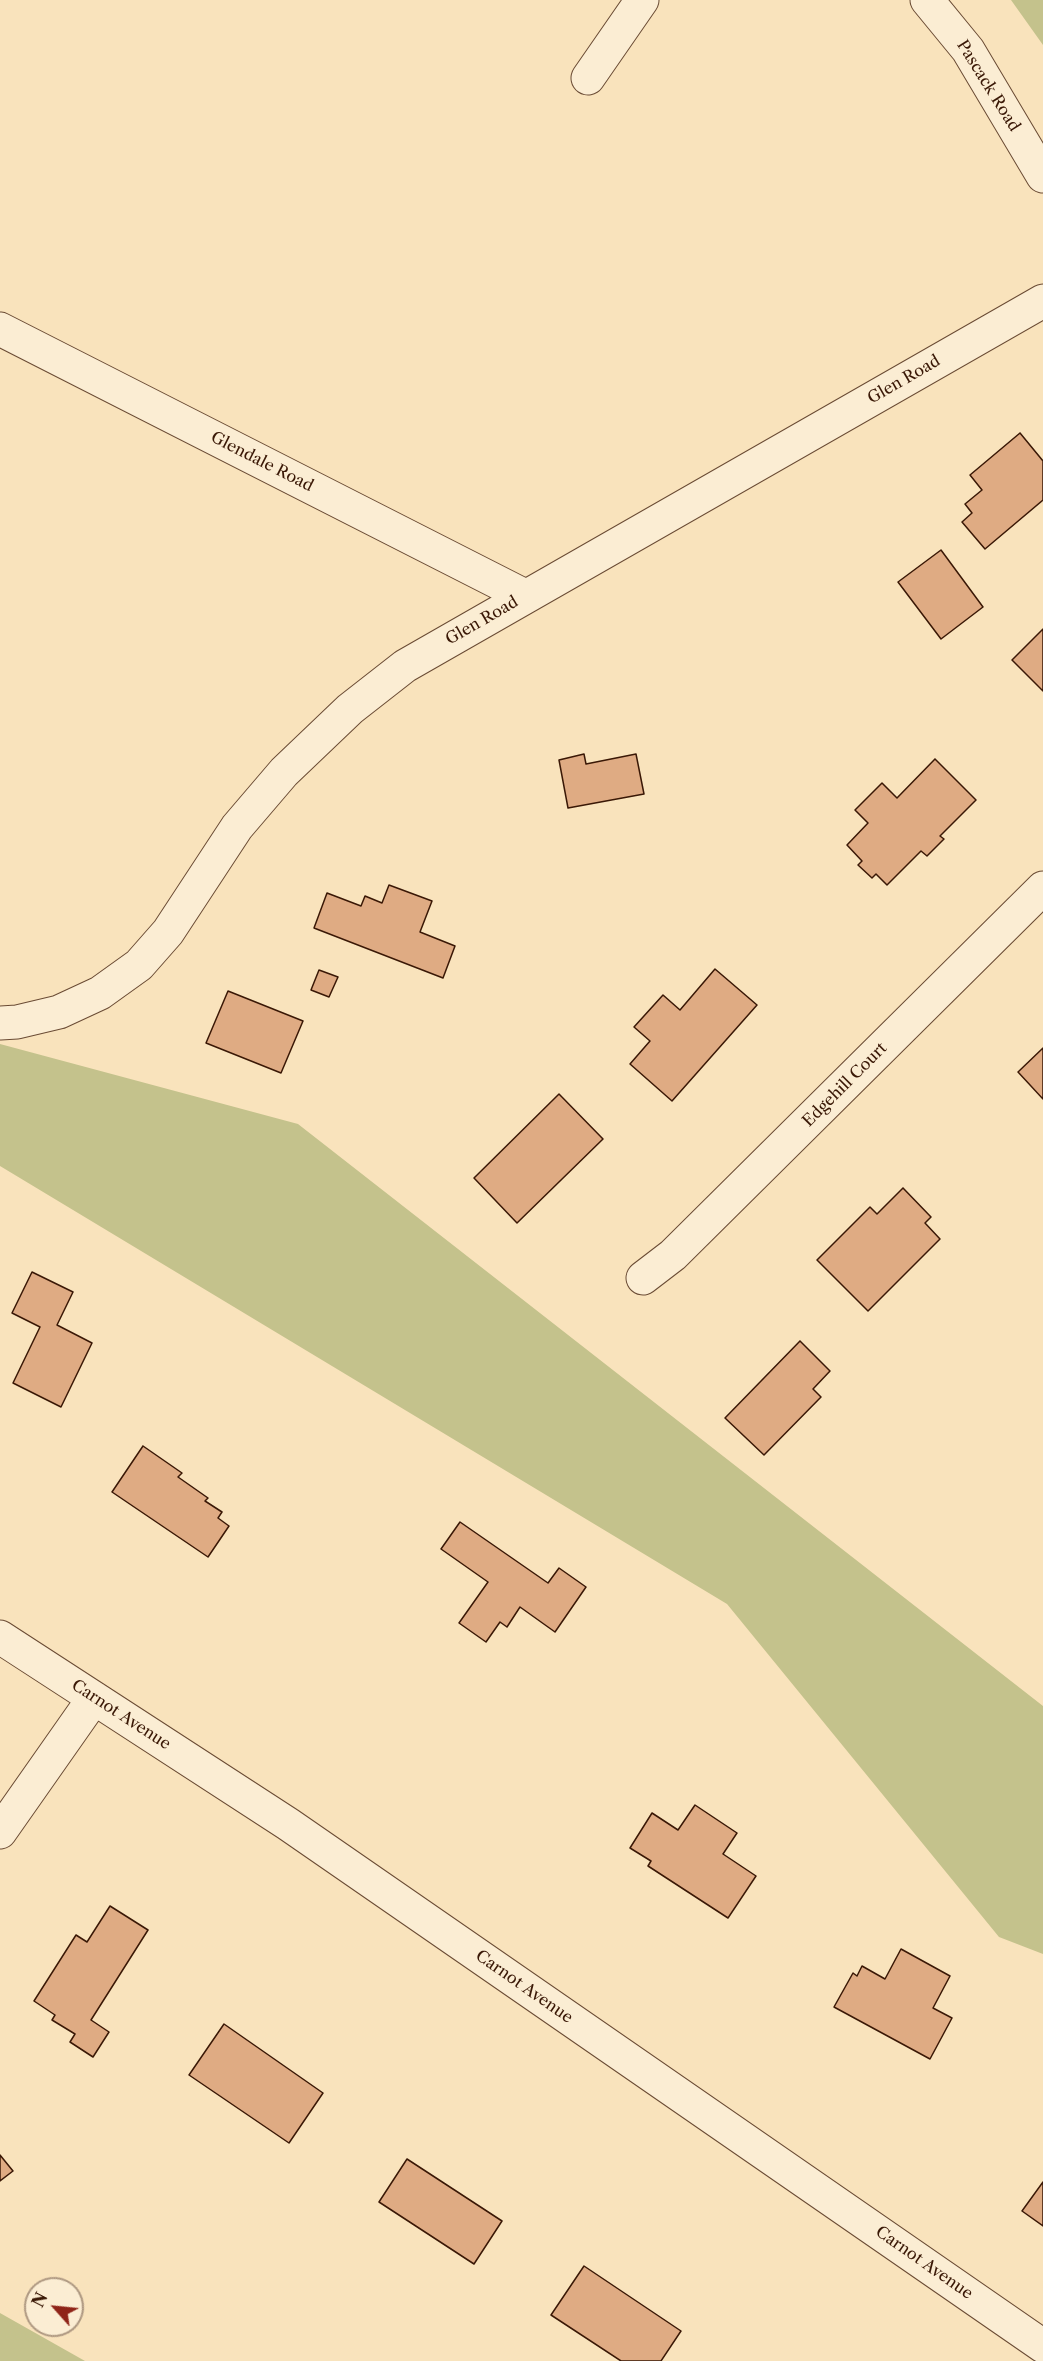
<!DOCTYPE html>
<style>
body{margin:0}
#map{position:relative;width:1043px;height:2361px;overflow:hidden;background:#f9e3bc;font-family:"Libre Caslon Text",serif}
canvas{display:block}
.north{position:absolute;left:24px;top:2277px;width:60px;height:60px;box-sizing:border-box;background:#fbedd3;border:2px solid #ae9881;border-radius:50%;rotate:297deg;font-size:16px;font-weight:700;line-height:24px;text-align:center;color:#3a1806}
.north::after{content:'';display:block;margin:auto;width:21px;height:27px;background:#8f2418;clip-path:polygon(50% 0,100% 100%,50% 72%,0 100%)}
</style>
<div id="map">
<canvas width="1043" height="2361"></canvas>
<div class="north">N</div>
</div>
<script>
const ctx = document.querySelector('canvas').getContext('2d');
ctx.lineJoin = 'round';
function fillPath(path, color) { ctx.fillStyle = color; ctx.fill(path, 'evenodd'); }
const toPath = rows => new Path2D(rows.map(r => 'M' + r).join(''));
function stroke(path, color, width, dash) { ctx.strokeStyle = color; ctx.lineWidth = width; ctx.lineCap = dash ? 'butt' : 'round'; ctx.setLineDash(dash || []); ctx.stroke(path); }
function drawText(font, color, halo, rows, align = 'center') {
  ctx.font = font + ' "Libre Caslon Text",serif'; ctx.lineWidth = 6; ctx.setLineDash([]); ctx.textBaseline = 'middle'; ctx.strokeStyle = halo; ctx.fillStyle = color; for (const [text, x, y, turn = 0] of rows) {
    ctx.save(); ctx.translate(x, y); ctx.rotate((+turn || 0) * Math.PI / 180); ctx.textAlign = isNaN(turn) ? turn : align; if (halo) ctx.strokeText(text, 0, 0); ctx.fillText(text, 0, 0); ctx.restore();
  }
}
const green = toPath([
 [1011,0,1043,0,1043,45],
 [0,1044,298,1124,1043,1706,1043,1954,999,1937,727,1604,0,1166],
 [0,2313,85,2361,0,2361]
]);
const building = toPath([
 [1020,433,1043,461,1043,500,985,549,962,522,972,513,965,504,982,490,970,475,1020,433],
 [941,550,983,607,941,639,898,582,941,550],
 [1043,629,1043,691,1012,660,1043,629],
 [584,754,586,764,636,754,644,794,568,808,559,760,584,754],
 [935,759,976,800,940,836,944,839,927,856,921,851,887,885,876,874,872,878,858,865,862,861,847,845,868,823,855,810,882,783,897,798,935,759],
 [389,885,432,901,420,932,455,946,443,978,314,928,327,893,361,906,365,896,382,903,389,885],
 [715,969,757,1005,672,1101,630,1064,650,1041,634,1027,663,995,680,1010,715,969],
 [319,970,338,977,329,997,311,990,319,970],
 [228,991,303,1021,281,1073,206,1043,228,991],
 [1043,1048,1043,1099,1018,1072,1043,1048],
 [559,1094,603,1139,517,1223,474,1178,559,1094],
 [903,1188,931,1217,925,1223,940,1239,868,1311,817,1260,870,1207,877,1214,903,1188],
 [32,1272,73,1292,57,1325,92,1343,61,1407,13,1383,40,1327,12,1313,32,1272],
 [800,1341,830,1371,813,1389,821,1397,764,1455,725,1418,800,1341],
 [143,1446,182,1473,178,1477,208,1498,205,1501,222,1512,218,1518,229,1526,208,1557,112,1492,143,1446],
 [460,1522,548,1583,559,1568,586,1587,555,1632,520,1607,507,1627,500,1622,486,1642,459,1623,488,1582,441,1549,460,1522],
 [695,1805,737,1833,723,1854,756,1876,728,1918,648,1866,651,1861,630,1848,652,1813,678,1830,695,1805],
 [110,1906,148,1930,91,2020,109,2032,93,2057,70,2042,75,2034,52,2020,55,2015,34,2001,76,1935,87,1942,110,1906],
 [901,1949,950,1976,933,2008,952,2018,930,2059,834,2007,853,1973,857,1976,862,1966,885,1979,901,1949],
 [224,2024,323,2093,289,2143,189,2075,224,2024],
 [0,2155,13,2171,0,2181,0,2155],
 [407,2159,502,2221,474,2264,379,2202,407,2159],
 [1043,2182,1043,2226,1022,2211,1043,2182],
 [584,2266,681,2331,661,2361,621,2361,551,2315,584,2266]
]);
const minor = toPath([
 [588,78,642,0],
 [0,329,525,596],
 [0,1023,17,1022,59,1012,100,993,139,965,168,932,237,827,284,772,350,709,405,666,1043,301],
 [643,1278,673,1255,1043,888],
 [0,1637,288,1824,1043,2346],
 [0,1832,94,1698]
]);
const tertiary = toPath([
 [927,0,968,50,1043,176]
]);
const streetNames = [
 ["Pascack Road",988,86,58],
 ["Glen Road",904,380,-30],
 ["Glendale Road",262,462,27],
 ["Glen Road",482,621,-30],
 ["Edgehill Court",845,1085,-45],
 ["Carnot Avenue",121,1715,33],
 ["Carnot Avenue",524,1987,35],
 ["Carnot Avenue",924,2263,35]
];
fillPath(green, '#c4c28c');
fillPath(building, '#dfab83');
stroke(building, '#3a1806', 1.5);
stroke(minor, '#6a4b34', 35);
stroke(tertiary, '#6a4b34', 35);
stroke(minor, '#fbedd3', 33);
stroke(tertiary, '#fbedd3', 33);
drawText('16px', '#3a1806', '#fbedd3', streetNames);
</script>
